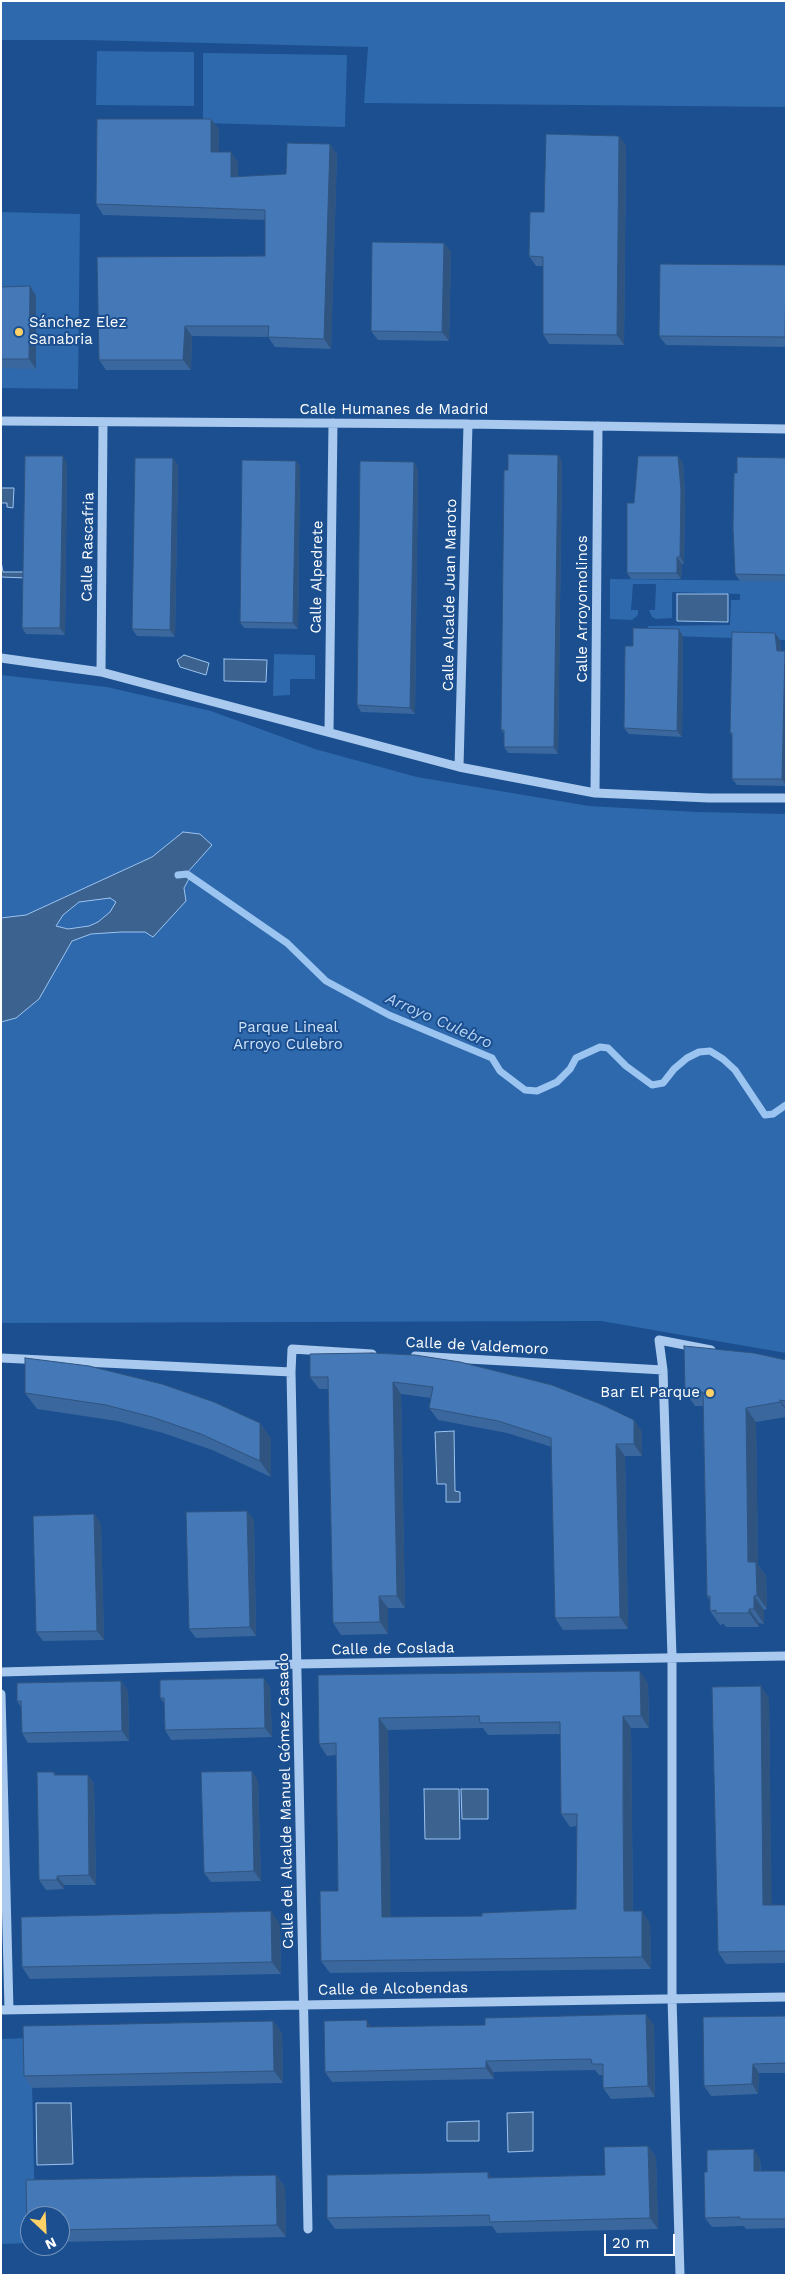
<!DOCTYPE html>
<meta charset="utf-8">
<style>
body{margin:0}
#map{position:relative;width:787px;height:2276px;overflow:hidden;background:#1b4f8f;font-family:"Work Sans",sans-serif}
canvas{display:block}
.frame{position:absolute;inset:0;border:2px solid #fff;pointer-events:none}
.north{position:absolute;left:20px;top:2206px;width:50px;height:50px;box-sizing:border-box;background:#1b4f8f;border:1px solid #7695bc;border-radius:50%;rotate:155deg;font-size:14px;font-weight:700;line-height:20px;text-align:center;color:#fff}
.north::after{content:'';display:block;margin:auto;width:18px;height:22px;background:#ffd166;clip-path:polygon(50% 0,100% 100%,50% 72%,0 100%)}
.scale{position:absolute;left:604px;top:2234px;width:71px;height:22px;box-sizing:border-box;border:2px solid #fff;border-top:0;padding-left:6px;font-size:15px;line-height:18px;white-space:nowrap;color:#fff;-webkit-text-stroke:4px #1b4f8f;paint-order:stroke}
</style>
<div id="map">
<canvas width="787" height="2276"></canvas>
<div class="frame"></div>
<div class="north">N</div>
<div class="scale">20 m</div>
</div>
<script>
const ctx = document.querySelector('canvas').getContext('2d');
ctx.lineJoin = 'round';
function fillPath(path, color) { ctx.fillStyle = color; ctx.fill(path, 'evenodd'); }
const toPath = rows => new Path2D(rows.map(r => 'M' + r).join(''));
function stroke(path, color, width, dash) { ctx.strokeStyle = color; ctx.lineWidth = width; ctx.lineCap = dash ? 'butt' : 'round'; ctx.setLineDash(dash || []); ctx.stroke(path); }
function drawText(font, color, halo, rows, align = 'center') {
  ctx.font = font + ' "Work Sans",sans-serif'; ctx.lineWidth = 4; ctx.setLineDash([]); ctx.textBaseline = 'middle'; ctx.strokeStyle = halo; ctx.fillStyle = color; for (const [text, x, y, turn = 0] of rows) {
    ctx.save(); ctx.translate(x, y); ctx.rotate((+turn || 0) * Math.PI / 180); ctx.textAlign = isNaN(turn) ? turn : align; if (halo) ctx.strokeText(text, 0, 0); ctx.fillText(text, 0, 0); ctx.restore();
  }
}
const green = toPath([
 [1,1,786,1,786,107,364,103,368,47,86,40,1,40],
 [97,51,194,52,194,106,96,105],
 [203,53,347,55,345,127,203,123],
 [1,212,80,214,78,389,1,388],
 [610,579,786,581,786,640,647,635,648,626,730,625,731,600,740,600,740,594,672,592,672,618,656,619,652,617,649,610,655,610,656,584,633,584,631,610,638,610,638,615,632,620,610,619],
 [274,654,315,655,315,679,290,679,290,695,273,696],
 [1,675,107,687,211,711,315,749,417,777,589,806,697,812,786,814,786,1353,601,1321,1,1323],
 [31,2038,35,2216,30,2216,30,2243,1,2244,1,2039]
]);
const water = toPath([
 [1,488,14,488,13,508,7,507,7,503,1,503,1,488],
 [1,561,3,572,28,572,28,578,1,577,1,561],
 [677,594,728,594,728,622,677,621,677,594],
 [184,655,209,663,206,675,180,667,177,660,184,655],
 [224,659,267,660,266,682,224,681,224,659],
 [183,832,200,834,212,845,187,873,190,877,184,888,186,901,153,937,145,932,121,932,91,934,72,941,39,999,16,1018,1,1022,1,918,26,915,152,857,183,832],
 [110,898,116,902,110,912,98,922,89,926,68,929,56,926,63,915,79,902,110,898],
 [454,1431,455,1491,460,1492,460,1502,446,1502,446,1484,437,1484,435,1432,454,1431],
 [424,1789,459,1789,460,1839,425,1839,424,1789],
 [461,1789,488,1789,488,1819,462,1819,461,1789],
 [71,2103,73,2164,37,2165,36,2103,71,2103],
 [533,2112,533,2151,508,2152,507,2113,533,2112],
 [479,2121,479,2141,447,2141,447,2122,479,2121]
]);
const stream = toPath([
 [178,875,187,874,287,943,326,981,389,1015,492,1058,500,1071,525,1090,537,1091,557,1082,570,1069,576,1058,600,1047,608,1048,626,1066,652,1085,663,1083,674,1069,687,1058,699,1052,710,1051,723,1059,735,1070,765,1115,773,1114,786,1105]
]);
const minor = toPath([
 [1,421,468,424,786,429],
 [1,658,101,672,459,767,595,793,709,798,786,798],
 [101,672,103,423],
 [329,732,333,423],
 [459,767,468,424],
 [595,793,598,426],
 [415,1356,663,1370,659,1340,711,1350],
 [1,1358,291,1372,292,1349,372,1354],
 [663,1370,672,1657,672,1998,680,2275],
 [291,1372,308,2229],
 [1,1672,297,1664,786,1656],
 [1,1694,9,2010],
 [1,2010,786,1997]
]);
const wall = toPath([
 [219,129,219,152,238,162,238,177,286,174,330,144,337,155,331,349,275,347,268,337,192,336,191,370,106,370,99,360,265,256,265,220,103,215,96,204],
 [626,145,624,345,549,344,543,334,543,266,536,266,529,256,544,212],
 [444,243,451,252,449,341,378,340,371,331],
 [786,265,786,347,666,345,659,336],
 [1,287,36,296,36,369,1,368],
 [786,458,786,581,740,581,735,574,737,473],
 [296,461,300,467,298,629,244,628,240,622],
 [562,461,558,754,508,753,504,747,504,734,501,730],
 [67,463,65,635,26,634,22,628],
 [683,463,685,497,684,564,682,564,681,579,631,579,627,573],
 [178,465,175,637,137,636,132,629],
 [418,469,415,714,361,712,357,705],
 [775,633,780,640,781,651,785,651,786,653,786,786,737,785,732,779,732,736,730,733],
 [683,636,682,737,629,734,624,728,633,646],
 [310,1354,642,1432,642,1456,625,1456,628,1629,563,1630,555,1618,552,1447,507,1433,438,1420,429,1408,431,1398,401,1394,405,1608,388,1608,388,1634,341,1635,333,1623,328,1389,319,1389,310,1377],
 [786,1360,786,1417,756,1422,758,1565,766,1576,767,1609,764,1610,764,1624,759,1623,759,1627,726,1627,724,1624,720,1625,710,1611,710,1601,707,1596,703,1406,695,1406,685,1392],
 [25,1393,260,1423,271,1439,271,1477,212,1450,163,1433,117,1421,37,1409],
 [247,1511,254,1520,256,1636,196,1638,189,1629],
 [94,1514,101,1524,104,1640,43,1641,36,1632],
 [318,1675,648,1683,649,1728,631,1728,632,1826,633,1911,650,1923,651,1969,330,1973,321,1961,338,1891,336,1755,327,1756,319,1744],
 [483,1728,488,1735,560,1734,561,1814,570,1827,577,1826,576,1909,482,1916,390,1917,388,1730],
 [121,1681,128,1691,129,1741,28,1743,22,1733,21,1707,17,1701],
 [270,1687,272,1737,171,1740,165,1730,164,1703,160,1698],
 [769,1698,771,1905,786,1905,786,1963,726,1964,718,1952],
 [54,1772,56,1775,88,1775,94,1784,96,1885,64,1885,64,1889,46,1890,39,1880],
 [258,1780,261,1881,211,1882,204,1873],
 [280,1924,281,1974,30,1979,22,1967],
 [786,2016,786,2073,759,2073,758,2094,711,2096,704,2086],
 [273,2021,282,2033,283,2083,32,2088,24,2076],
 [654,2025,655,2097,611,2099,603,2088,603,2075,599,2075,595,2070,493,2072,494,2079,332,2082,325,2072,372,2027],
 [648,2146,656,2157,658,2229,497,2233,492,2226,335,2229,327,2218,492,2178,605,2175],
 [760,2159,761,2171,786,2171,786,2228,746,2229,744,2226,712,2227,705,2218],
 [276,2175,285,2187,286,2237,60,2242,60,2216,30,2216,30,2235,27,2230,26,2180]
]);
const shadedWall = toPath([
 [211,119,219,129,219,162,211,152],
 [619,136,626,145,624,345,617,335],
 [330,144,337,155,331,349,324,339],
 [231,152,238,162,238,187,231,177],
 [444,243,451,252,449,341,442,332],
 [786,272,786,339,785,337],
 [30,286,36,296,36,369,29,359],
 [185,326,192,336,191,370,183,360],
 [558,455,562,461,558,754,554,747],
 [63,456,67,463,65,635,60,628],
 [678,456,683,463,685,497,684,564,680,557],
 [173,458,178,465,175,637,170,630],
 [296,461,300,467,298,629,293,623],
 [414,462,418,469,415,714,410,708],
 [677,557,682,564,681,579,677,573],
 [679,629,683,636,682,737,677,731],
 [775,633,780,640,782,657,777,651],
 [785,651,786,653,786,785,782,779],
 [393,1382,401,1394,405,1608,397,1596],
 [780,1400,786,1408,786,1410,780,1402],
 [746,1408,756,1422,758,1565,766,1576,767,1609,757,1595,748,1562],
 [634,1420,642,1432,642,1456,634,1444],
 [260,1423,271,1439,271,1477,260,1461],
 [616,1444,625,1456,628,1629,620,1617],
 [247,1511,254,1520,256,1636,250,1627],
 [94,1514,101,1524,104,1640,97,1631],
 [379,1596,388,1608,388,1634,380,1622],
 [754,1596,764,1610,764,1624,754,1609],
 [749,1609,759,1623,759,1627,749,1613],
 [640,1671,648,1683,649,1728,641,1716],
 [264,1678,270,1687,272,1737,265,1728],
 [121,1681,128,1691,129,1741,122,1731],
 [761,1686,769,1698,772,1917,763,1905],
 [623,1716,631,1728,633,1923,624,1911],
 [379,1718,388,1730,391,1929,382,1917],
 [252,1771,258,1780,261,1881,254,1871],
 [88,1775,94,1784,96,1885,89,1875],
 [57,1876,64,1885,64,1889,57,1880],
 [271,1911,280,1924,281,1974,272,1962],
 [642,1911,650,1923,651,1969,642,1957],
 [646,2014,654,2025,655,2097,648,2086],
 [367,2020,374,2031,367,2027],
 [273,2021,282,2033,283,2083,274,2071],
 [486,2061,493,2072,494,2079,486,2068],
 [753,2064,759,2073,758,2094,752,2084],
 [648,2146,656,2157,658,2229,650,2218],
 [754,2149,760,2159,761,2181,754,2171],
 [488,2172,495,2183,488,2178],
 [276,2175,285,2187,286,2237,277,2225]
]);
const building = toPath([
 [97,119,211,119,211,152,231,152,231,177,286,174,287,143,330,144,324,339,268,337,269,326,185,326,183,360,99,360,97,257,265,256,265,210,96,204,97,119],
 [546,134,619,136,617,335,543,334,543,257,529,256,530,212,544,212,546,134],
 [372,242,444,243,442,332,371,331,372,242],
 [660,264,786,265,785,337,659,336,660,264],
 [30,286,29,359,1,359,1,287,30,286],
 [508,454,558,455,554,747,504,747,504,730,501,730,504,470,508,470,508,454],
 [25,456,63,456,60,628,22,628,25,456],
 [638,456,678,456,681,490,680,557,677,557,677,573,627,573,627,503,634,503,638,456],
 [737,457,786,458,786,575,735,574,733,528,734,473,737,473,737,457],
 [135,458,173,458,170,630,132,629,135,458],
 [242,460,296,461,293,623,240,622,242,460],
 [360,461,414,462,410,708,357,705,360,461],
 [633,628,679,629,677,731,624,728,625,646,633,646,633,628],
 [732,632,775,633,777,651,785,651,782,779,732,779,732,733,730,733,732,632],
 [684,1346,754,1353,786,1360,786,1401,780,1400,780,1402,746,1408,748,1562,756,1562,757,1595,754,1596,754,1609,749,1609,749,1613,716,1613,716,1610,710,1611,710,1596,707,1596,703,1392,685,1392,684,1346],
 [372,1353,415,1355,460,1362,552,1385,603,1405,634,1420,634,1444,616,1444,620,1617,555,1618,551,1438,498,1421,429,1408,433,1387,393,1382,397,1596,379,1596,380,1622,333,1623,328,1377,310,1377,310,1354,372,1353],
 [25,1358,89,1366,162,1384,214,1402,260,1423,260,1461,201,1434,152,1417,106,1405,25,1393,25,1358],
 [247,1511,250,1627,189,1629,186,1512,247,1511],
 [94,1514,97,1631,36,1632,33,1516,94,1514],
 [640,1671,641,1716,623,1716,623,1814,624,1911,642,1911,642,1957,321,1961,320,1891,338,1891,336,1743,319,1744,318,1675,640,1671],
 [479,1716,480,1723,560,1722,561,1814,577,1814,576,1909,482,1913,482,1916,382,1917,379,1718,479,1716],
 [264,1678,265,1728,165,1730,164,1698,160,1698,160,1680,264,1678],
 [121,1681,122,1731,22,1733,21,1701,17,1701,17,1683,121,1681],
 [761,1686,763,1905,786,1905,786,1951,718,1952,712,1687,761,1686],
 [252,1771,254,1871,204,1873,201,1772,252,1771],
 [37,1772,54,1772,54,1775,88,1775,89,1875,57,1876,57,1880,39,1880,37,1772],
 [271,1911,272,1962,22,1967,21,1917,271,1911],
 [646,2014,648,2086,603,2088,603,2064,592,2064,591,2059,486,2061,486,2068,325,2072,324,2021,367,2020,367,2027,485,2025,485,2018,646,2014],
 [786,2016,786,2063,753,2064,752,2084,704,2086,703,2017,786,2016],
 [273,2021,274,2071,24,2076,23,2026,273,2021],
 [648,2146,650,2218,490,2222,489,2215,327,2218,327,2175,488,2172,488,2178,605,2175,604,2147,648,2146],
 [754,2149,754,2171,786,2171,786,2219,740,2219,740,2217,705,2218,704,2172,707,2172,707,2150,754,2149],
 [276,2175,277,2225,60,2230,60,2216,30,2216,30,2230,27,2230,26,2180,276,2175]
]);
const markers = [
 [19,332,5,"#ffd166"],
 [710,1393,5,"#ffd166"]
];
const poiNames = [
 ["Sánchez Elez",29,323],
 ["Sanabria",29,340],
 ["Bar El Parque",700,1393,"right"]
];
const streetNames = [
 ["Calle Humanes de Madrid",394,410],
 ["Calle Rascafria",88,547,-89],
 ["Calle Alpedrete",317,577,-89],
 ["Calle Alcalde Juan Maroto",450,595,-89],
 ["Calle Arroyomolinos",583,609,-90],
 ["Calle de Valdemoro",477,1346,3],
 ["Calle de Coslada",393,1649,-1],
 ["Calle del Alcalde Manuel Gómez Casado",286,1801,-91],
 ["Calle de Alcobendas",393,1989,-1]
];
const parkNames = [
 ["Parque Lineal",288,1028],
 ["Arroyo Culebro",288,1045]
];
const waterNames = [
 ["Arroyo Culebro",439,1021,24]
];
fillPath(green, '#2e69ad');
fillPath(water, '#3c6290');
stroke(water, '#9cc4f0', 1);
stroke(stream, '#9cc4f0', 7);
stroke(minor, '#a9c9ee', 9);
fillPath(wall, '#3a679d');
fillPath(shadedWall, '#305480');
fillPath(building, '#4478b7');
stroke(building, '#305480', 1);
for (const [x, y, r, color] of markers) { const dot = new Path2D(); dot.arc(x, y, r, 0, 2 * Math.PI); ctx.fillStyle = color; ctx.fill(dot); stroke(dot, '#1b4f8f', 2); }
drawText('15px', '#fff', '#1b4f8f', poiNames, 'left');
drawText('15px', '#fff', '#1b4f8f', streetNames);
drawText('15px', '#cfe3fa', '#1b4f8f', parkNames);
drawText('italic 16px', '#b5d3f5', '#1b4f8f', waterNames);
</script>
